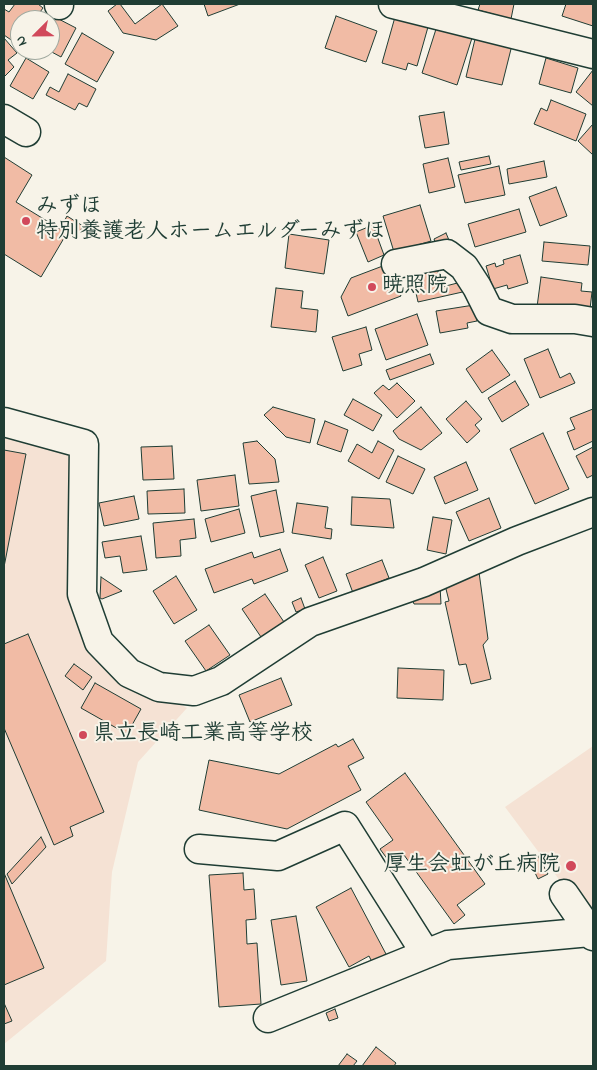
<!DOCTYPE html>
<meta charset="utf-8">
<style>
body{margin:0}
#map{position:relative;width:597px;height:1070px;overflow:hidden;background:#f7f3e8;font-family:"Indie Flower",sans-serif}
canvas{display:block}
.frame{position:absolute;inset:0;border:5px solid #1f3d34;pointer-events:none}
.north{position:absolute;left:10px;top:10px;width:50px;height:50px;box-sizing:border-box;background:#f7f3e8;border:1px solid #a1aaa0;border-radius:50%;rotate:247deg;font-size:14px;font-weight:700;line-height:20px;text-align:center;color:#1f3d34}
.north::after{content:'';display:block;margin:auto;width:18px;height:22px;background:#d1495b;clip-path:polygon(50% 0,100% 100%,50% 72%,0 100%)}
</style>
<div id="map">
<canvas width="597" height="1070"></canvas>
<div class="frame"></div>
<div class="north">N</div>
</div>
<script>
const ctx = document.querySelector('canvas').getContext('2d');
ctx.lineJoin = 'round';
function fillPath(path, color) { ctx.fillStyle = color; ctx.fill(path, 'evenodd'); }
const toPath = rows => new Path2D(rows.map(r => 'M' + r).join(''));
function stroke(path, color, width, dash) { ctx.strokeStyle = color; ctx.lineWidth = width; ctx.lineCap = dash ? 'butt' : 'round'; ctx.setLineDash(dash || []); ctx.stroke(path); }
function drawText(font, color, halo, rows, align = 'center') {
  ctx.font = font + ' "Indie Flower","Klee One",sans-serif'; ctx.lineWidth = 4; ctx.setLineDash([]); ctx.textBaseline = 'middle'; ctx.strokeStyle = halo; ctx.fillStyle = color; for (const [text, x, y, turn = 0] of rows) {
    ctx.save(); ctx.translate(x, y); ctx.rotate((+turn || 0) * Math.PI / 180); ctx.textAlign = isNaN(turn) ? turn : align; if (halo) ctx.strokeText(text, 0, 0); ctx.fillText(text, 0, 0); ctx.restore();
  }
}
const built = toPath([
 [4,436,66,450,79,471,75,614,131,679,187,708,138,762,112,872,106,961,4,1044],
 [593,746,593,925,505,807]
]);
const building = toPath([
 [15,4,38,4,43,8,34,20,20,20,20,40,17,44,4,35,4,9,9,12,15,4],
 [117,4,120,4,135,24,162,4,178,26,156,40,123,33,108,11,117,4],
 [204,4,240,4,208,16,204,4],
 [480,4,514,4,511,19,478,10,480,4],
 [566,4,593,4,593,26,562,16,566,4],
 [49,14,76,28,61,57,48,50,50,50,50,20,46,20,49,14],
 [336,16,377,31,366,62,325,48,336,16],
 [395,17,428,27,417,66,408,63,406,70,382,63,395,17],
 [437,26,472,38,457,85,422,73,437,26],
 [82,33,114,52,97,82,65,64,82,33],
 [476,35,512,45,502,85,466,77,476,35],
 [4,38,17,53,8,60,14,67,4,77,4,38],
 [26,58,49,72,33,99,10,86,26,58],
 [546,58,578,68,571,93,539,84,546,58],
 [593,70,593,106,576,92,593,70],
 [68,74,96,89,87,107,79,103,75,110,46,95,50,87,59,92,68,74],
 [551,100,586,114,576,141,534,124,541,108,547,111,551,100],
 [444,112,449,144,425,148,419,116,444,112],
 [593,124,593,155,578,141,593,124],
 [489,156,491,164,461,170,459,162,489,156],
 [4,157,32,175,16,202,60,229,67,216,83,226,76,239,67,233,41,277,4,254,4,157],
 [448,158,455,187,429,193,423,164,448,158],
 [544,161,547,177,509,184,507,169,544,161],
 [499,166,505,195,465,203,458,175,499,166],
 [556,187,567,216,540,226,529,197,556,187],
 [420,205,431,241,394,252,383,216,420,205],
 [519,209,526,232,475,247,468,224,519,209],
 [373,225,384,255,368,262,356,232,373,225],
 [446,233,451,245,438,250,434,239,446,233],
 [289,234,329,240,324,274,285,268,289,234],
 [544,242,590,246,588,265,542,261,544,242],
 [520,255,528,283,508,289,507,285,493,289,486,266,495,263,496,267,504,264,503,260,520,255],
 [388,264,401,296,348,316,341,297,351,278,388,264],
 [436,264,442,287,465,281,467,291,418,302,411,270,436,264],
 [541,277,582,283,581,291,592,292,590,309,537,307,541,277],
 [276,288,303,291,301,308,318,310,316,332,271,327,276,288],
 [474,305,477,321,467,323,468,328,440,333,436,311,474,305],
 [417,314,428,345,386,360,375,329,417,314],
 [366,327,372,350,359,354,362,365,343,371,332,337,366,327],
 [548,349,560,378,570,373,575,383,540,398,524,359,548,349],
 [492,350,510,375,482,393,466,369,492,350],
 [430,354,434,364,390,380,386,370,430,354],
 [515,381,529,405,502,422,488,398,515,381],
 [397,383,415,401,397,418,374,393,383,385,389,390,397,383],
 [353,399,382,415,373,431,344,415,353,399],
 [466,401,482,419,475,425,480,431,467,443,446,419,466,401],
 [273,407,315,419,310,443,286,437,264,415,273,407],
 [421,407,442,433,421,450,399,439,393,431,421,407],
 [593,409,593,441,574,450,567,432,575,429,570,418,593,409],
 [325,421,348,430,341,452,317,444,325,421],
 [543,433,569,489,535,504,510,449,543,433],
 [257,441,275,459,279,482,249,484,243,443,257,441],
 [378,441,394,450,379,479,348,461,357,444,372,453,378,441],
 [172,446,174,479,143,480,141,447,172,446],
 [593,447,593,475,587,478,576,456,593,447],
 [4,450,26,454,4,567,4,450],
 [398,456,425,469,413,494,386,482,398,456],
 [466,462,478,490,445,504,434,477,466,462],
 [235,475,239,506,201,511,197,480,235,475],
 [184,489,185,513,148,514,147,491,184,489],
 [276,490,284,532,260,537,251,496,276,490],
 [134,496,139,519,104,526,99,503,134,496],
 [352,497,390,499,394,528,351,525,352,497],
 [489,498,501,528,469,541,456,512,489,498],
 [297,503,328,507,325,528,332,529,331,539,292,533,297,503],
 [239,509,245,533,211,542,205,519,239,509],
 [433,517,452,520,446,554,427,550,433,517],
 [194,519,196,538,180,540,181,556,156,558,153,523,194,519],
 [141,536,147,570,123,573,120,556,105,558,102,542,141,536],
 [280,549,288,571,254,584,252,579,214,593,205,569,252,552,254,558,280,549],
 [323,557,337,591,319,598,305,565,323,557],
 [382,560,389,578,353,593,346,574,382,560],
 [479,572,488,639,483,645,491,679,471,684,466,664,459,665,445,602,449,601,445,585,479,572],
 [176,576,197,610,174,624,153,591,176,576],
 [101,577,122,591,102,599,100,598,101,577],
 [440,586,441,604,414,604,411,596,440,586],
 [265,594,284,622,261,637,242,609,265,594],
 [301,598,305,609,296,612,292,602,301,598],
 [209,625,230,655,206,671,185,641,209,625],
 [28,634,104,812,70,827,73,836,54,845,4,728,4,644,28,634],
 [74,664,92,677,83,690,65,676,74,664],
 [398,668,444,670,443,700,397,698,398,668],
 [281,678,292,705,250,722,239,695,281,678],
 [95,683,141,709,127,734,81,708,95,683],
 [353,739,364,758,348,766,361,790,287,829,199,810,209,760,279,774,336,744,338,747,353,739],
 [405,773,485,884,457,905,465,915,454,924,404,855,391,864,380,849,393,840,366,802,405,773],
 [41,837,46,847,12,884,7,874,41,837],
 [538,856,548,874,538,879,529,860,538,856],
 [4,873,44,968,4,985,4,873],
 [243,873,244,890,254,889,256,919,246,920,247,944,257,943,261,1004,219,1007,209,875,243,873],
 [351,888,386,954,372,962,369,956,349,967,316,907,351,888],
 [296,916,307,981,281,985,271,920,296,916],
 [4,1003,12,1021,4,1024,4,1003],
 [335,1009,338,1018,329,1021,326,1013,335,1009],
 [376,1047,396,1063,394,1066,362,1066,376,1047],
 [347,1054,357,1061,353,1066,338,1066,347,1054]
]);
const minor = toPath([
 [59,4,59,5],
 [393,4,593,54],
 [4,119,26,132],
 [396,264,447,254,464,267,477,287,489,311,512,319,575,319,593,322],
 [4,422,84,444,82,594,99,642,129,673,159,687,194,691,221,681,310,622,424,582,517,541,593,512],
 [199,849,278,856,345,826,426,954],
 [564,894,593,936],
 [268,1018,448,945,590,932]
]);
const markers = [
 [26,221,5,"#d1495b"],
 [372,287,5,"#d1495b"],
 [83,735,5,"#d1495b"],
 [571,866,6,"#d1495b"]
];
const poiNames = [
 ["みずほ",36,208],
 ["特別養護老人ホームエルダーみずほ",36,233],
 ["暁照院",382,287],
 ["県立長崎工業高等学校",93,735],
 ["厚生会虹が丘病院",560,866,"right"]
];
fillPath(built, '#f5e2d4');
fillPath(building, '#f1bba5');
stroke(building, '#1f3d34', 1);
stroke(minor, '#1f3d34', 31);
stroke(minor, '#f7f3e8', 28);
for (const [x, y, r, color] of markers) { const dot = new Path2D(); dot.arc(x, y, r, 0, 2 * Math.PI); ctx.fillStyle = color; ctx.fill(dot); stroke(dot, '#f7f3e8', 2); }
drawText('bold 22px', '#1f3d34', '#f7f3e8', poiNames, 'left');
</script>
